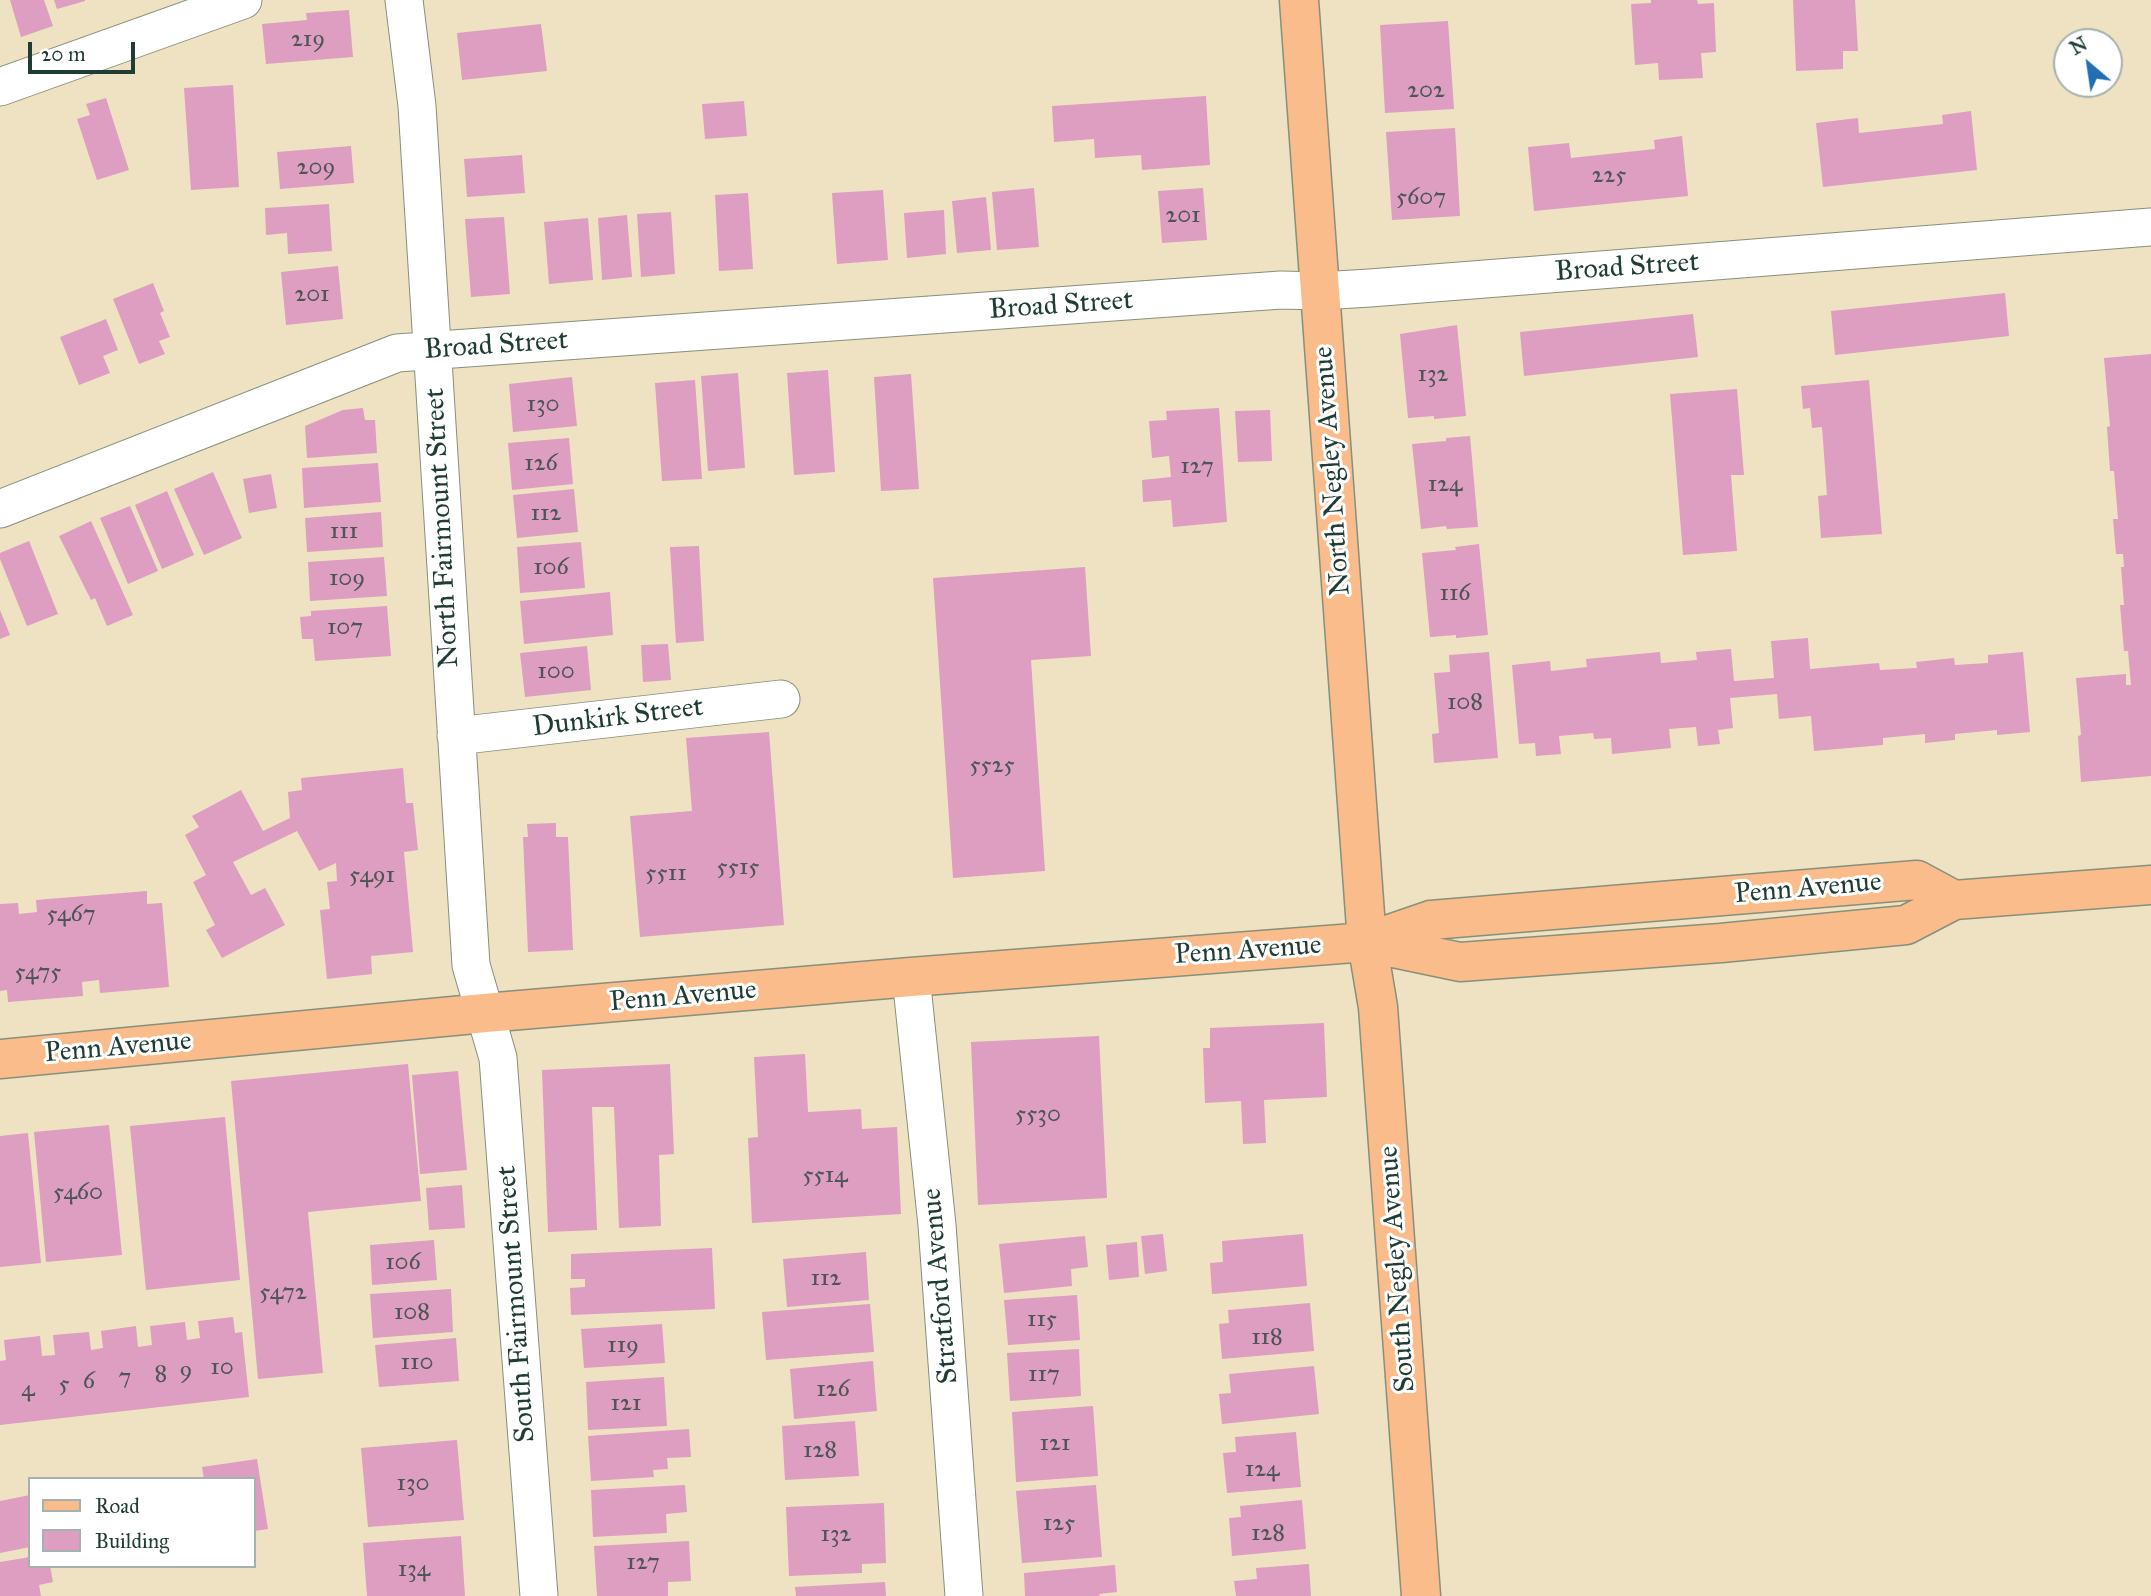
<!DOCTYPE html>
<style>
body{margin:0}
#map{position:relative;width:2151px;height:1596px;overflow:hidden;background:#eee2c3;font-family:"IM FELL Great Primer",serif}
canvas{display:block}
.legend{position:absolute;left:28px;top:1477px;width:228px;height:91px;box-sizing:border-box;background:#fff;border:2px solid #a5b1ae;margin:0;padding:9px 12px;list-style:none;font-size:21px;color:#1f3d34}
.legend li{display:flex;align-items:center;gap:14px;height:35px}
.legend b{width:35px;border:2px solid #a5b1ae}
.north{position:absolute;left:2053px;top:28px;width:70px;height:70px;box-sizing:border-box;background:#fff;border:2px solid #a5b1ae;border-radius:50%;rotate:331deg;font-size:19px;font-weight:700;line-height:28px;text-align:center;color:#1f3d34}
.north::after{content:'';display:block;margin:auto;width:24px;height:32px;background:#1f6fb2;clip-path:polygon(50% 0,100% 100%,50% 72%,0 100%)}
.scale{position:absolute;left:28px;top:42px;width:107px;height:32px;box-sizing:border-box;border:4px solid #1f3d34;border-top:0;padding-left:9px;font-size:21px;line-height:24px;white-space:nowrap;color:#1f3d34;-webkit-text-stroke:5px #fff;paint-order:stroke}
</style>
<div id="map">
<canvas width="2151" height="1596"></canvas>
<ul class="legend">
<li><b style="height:9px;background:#f9bc8a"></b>Road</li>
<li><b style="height:19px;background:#dd9ec1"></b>Building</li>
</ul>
<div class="north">N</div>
<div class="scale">20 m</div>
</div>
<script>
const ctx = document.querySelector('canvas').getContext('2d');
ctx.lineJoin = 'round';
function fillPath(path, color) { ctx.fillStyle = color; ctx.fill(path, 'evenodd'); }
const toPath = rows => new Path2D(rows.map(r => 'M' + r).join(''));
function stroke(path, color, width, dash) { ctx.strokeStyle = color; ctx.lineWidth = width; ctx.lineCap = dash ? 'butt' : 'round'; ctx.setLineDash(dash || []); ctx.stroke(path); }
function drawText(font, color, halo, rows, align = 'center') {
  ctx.font = font + ' "IM FELL Great Primer",serif'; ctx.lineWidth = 6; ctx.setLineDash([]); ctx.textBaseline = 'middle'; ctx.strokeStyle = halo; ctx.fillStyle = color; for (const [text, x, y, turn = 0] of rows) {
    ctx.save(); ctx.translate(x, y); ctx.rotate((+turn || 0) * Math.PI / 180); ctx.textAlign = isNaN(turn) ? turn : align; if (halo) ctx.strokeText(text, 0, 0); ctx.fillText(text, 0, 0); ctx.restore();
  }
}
const building = toPath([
 [10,0,44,0,53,26,21,37],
 [54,0,85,0,85,1,57,9],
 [1651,0,1697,0,1698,4,1714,3,1716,52,1701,53,1703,78,1659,80,1658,63,1635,65,1631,4,1651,3],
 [1793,0,1855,0,1858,51,1843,51,1843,69,1796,71],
 [349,10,353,57,266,64,262,24,307,20,306,13],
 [1448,21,1454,109,1385,113,1380,25],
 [541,24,547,71,462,80,457,33],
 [233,85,239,187,191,190,184,88],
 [1206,96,1210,165,1142,170,1141,155,1095,158,1094,139,1054,142,1052,106],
 [106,98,129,170,97,180,77,119,90,115,86,104],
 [744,101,747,136,705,139,702,104],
 [1971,111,1977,170,1823,187,1816,123,1858,118,1859,133,1943,124,1942,115],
 [1455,128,1460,216,1392,220,1386,132],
 [1682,136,1688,196,1534,211,1528,147,1569,143,1571,158,1655,149,1654,140],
 [351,146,354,183,280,189,277,152],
 [522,155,525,193,467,197,464,159],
 [1034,188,1039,247,997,250,992,192],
 [1203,188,1207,240,1162,243,1158,191],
 [883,190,888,260,837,264,832,193],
 [748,193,753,269,719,271,715,195],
 [986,197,991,250,957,253,952,201],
 [329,204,332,251,288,254,287,233,266,235,265,208],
 [944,210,946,254,907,258,904,213],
 [671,212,675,274,641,277,637,214],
 [627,215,632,277,602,280,598,218],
 [504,217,510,294,471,297,465,219],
 [588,218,593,280,549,284,544,222],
 [338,266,343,319,286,325,281,272],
 [153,283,164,311,160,313,170,337,159,341,165,354,139,364,113,299],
 [2005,293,2009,336,1835,355,1831,311],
 [1693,314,1698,357,1524,376,1520,332],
 [106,319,118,350,103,356,110,373,79,385,60,337],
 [1457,325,1466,416,1434,419,1434,416,1408,418,1400,334],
 [2151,354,2151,776,2081,782,2078,736,2081,735,2076,678,2126,674,2126,685,2131,685,2128,651,2124,651,2120,605,2124,605,2121,567,2124,567,2123,554,2116,554,2113,519,2118,519,2114,471,2110,471,2107,427,2110,426,2104,358],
 [828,370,835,472,794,475,787,373],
 [738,373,745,468,708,471,701,376],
 [911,374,919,489,881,491,874,377],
 [572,377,577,426,513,432,509,384],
 [695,380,702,479,662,481,655,383],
 [1869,380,1882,534,1821,538,1818,496,1827,495,1822,427,1812,428,1810,408,1803,409,1801,386],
 [1737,389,1744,475,1731,475,1737,551,1683,555,1670,394],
 [363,408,365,420,375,420,377,453,307,458,305,426,343,410],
 [1219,408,1227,522,1173,527,1171,500,1143,502,1142,480,1171,477,1169,456,1152,458,1149,421,1167,420,1166,411],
 [1270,410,1272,461,1238,462,1235,411],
 [1470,436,1478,527,1447,529,1446,526,1421,529,1412,444,1446,441,1446,438],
 [569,438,573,484,512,490,508,443],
 [378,463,381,502,304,508,302,468],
 [213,472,242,538,204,555,174,489],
 [271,474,277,508,249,513,243,479],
 [574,489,578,532,517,538,513,495],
 [167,491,194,555,162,569,135,505],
 [130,506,158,571,128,584,100,518],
 [381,512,383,547,307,552,305,518],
 [91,521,133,615,107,626,95,598,91,600,59,536],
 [29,541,58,614,27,626,0,559,0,553],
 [581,542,585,588,520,593,517,547],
 [1479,544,1488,635,1456,638,1456,635,1430,637,1422,553,1456,550,1455,547],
 [699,546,704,641,676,643,670,547],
 [384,557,387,596,310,601,308,562],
 [1085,567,1091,656,1031,660,1045,871,953,878,933,578],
 [610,592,613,635,524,644,520,601],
 [387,606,391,656,315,661,313,639,302,639,300,617,311,616,311,611],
 [0,610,10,635,0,639],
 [1808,638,1810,669,1879,663,1880,670,1917,668,1916,662,1954,658,1955,665,1988,663,1988,655,2023,652,2030,732,1997,735,1997,730,1955,734,1955,740,1925,743,1925,734,1883,738,1883,745,1814,751,1811,716,1779,719,1777,694,1730,698,1733,728,1718,730,1720,744,1698,746,1696,727,1669,729,1671,748,1612,754,1611,738,1594,739,1593,733,1559,736,1561,754,1536,756,1535,743,1519,744,1512,665,1550,661,1551,671,1587,667,1586,659,1660,652,1661,663,1697,660,1696,652,1731,649,1734,681,1774,678,1771,641],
 [668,644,671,680,643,682,641,645],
 [587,646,591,690,525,697,520,653],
 [1489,652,1498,758,1434,763,1432,734,1439,733,1434,673,1450,672,1449,655],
 [769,732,784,925,640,937,630,816,692,811,686,738],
 [403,768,406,803,413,803,418,850,404,852,413,952,371,956,372,974,327,979,320,910,330,909,327,882,337,881,336,863,319,871,297,831,233,862,251,895,265,888,285,925,222,958,206,930,215,925,193,882,206,875,185,835,199,827,192,816,241,790,263,831,290,818,288,792,302,790,301,778],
 [556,823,556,837,568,837,573,950,528,952,523,837,528,837,527,824],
 [147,891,147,904,162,903,169,987,100,993,99,980,82,982,83,996,8,1002,7,990,0,991,0,904,18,903,19,914,37,912,36,900],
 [1324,1023,1327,1097,1264,1100,1266,1143,1243,1144,1241,1101,1205,1103,1203,1048,1210,1048,1210,1028],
 [1099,1036,1107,1198,978,1205,971,1042],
 [805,1054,808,1112,861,1109,862,1129,897,1127,901,1214,752,1223,748,1138,758,1137,754,1057],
 [408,1064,421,1201,308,1212,323,1373,258,1379,231,1081],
 [670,1064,674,1154,659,1155,661,1226,619,1228,614,1107,592,1107,597,1230,548,1232,542,1070],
 [458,1071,467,1170,420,1174,412,1075],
 [225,1117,240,1280,146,1290,130,1126],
 [109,1125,122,1255,46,1262,34,1132],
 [28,1133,41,1263,0,1267,0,1136],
 [462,1185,465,1228,429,1230,426,1188],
 [1163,1234,1167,1271,1145,1274,1141,1236],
 [1303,1234,1307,1286,1212,1294,1210,1263,1223,1262,1222,1241],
 [1085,1236,1088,1267,1071,1269,1072,1286,1004,1293,999,1244],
 [434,1240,437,1280,372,1285,370,1245],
 [1137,1242,1139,1277,1109,1280,1106,1245],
 [712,1248,715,1309,571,1315,570,1288,585,1287,585,1279,571,1279,571,1254],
 [866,1252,869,1300,787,1307,783,1259],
 [451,1289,453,1332,373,1338,370,1294],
 [1077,1295,1080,1340,1008,1345,1004,1300],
 [1310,1303,1314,1351,1222,1359,1219,1324,1229,1323,1228,1310],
 [870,1304,874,1352,766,1360,762,1312],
 [233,1317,235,1333,242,1332,249,1397,0,1425,0,1361,6,1360,4,1340,40,1336,42,1356,55,1355,53,1335,89,1332,91,1350,103,1348,101,1331,136,1326,138,1347,152,1345,150,1326,185,1322,187,1340,200,1338,198,1321],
 [662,1324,665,1363,584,1368,581,1329],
 [456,1338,459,1381,379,1387,375,1345],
 [1079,1349,1081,1396,1010,1401,1007,1353],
 [873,1361,877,1411,794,1419,790,1369],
 [1314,1366,1319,1414,1222,1424,1219,1394,1231,1393,1229,1374],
 [664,1377,667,1426,588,1430,586,1382],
 [1093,1406,1098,1476,1016,1482,1012,1412],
 [855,1421,859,1476,785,1480,782,1426],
 [689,1429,691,1457,667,1458,668,1469,653,1470,654,1477,591,1481,588,1436],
 [1296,1432,1301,1487,1227,1493,1223,1453,1236,1452,1235,1437],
 [457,1440,464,1520,368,1527,361,1448],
 [257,1459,268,1529,254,1531,254,1479,204,1479,202,1467],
 [685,1485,687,1512,666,1514,667,1533,593,1537,591,1490],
 [1096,1485,1102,1557,1022,1563,1016,1491],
 [30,1495,30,1547,0,1553,0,1501],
 [1302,1500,1306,1549,1232,1556,1229,1518,1241,1517,1240,1506],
 [884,1503,886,1563,862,1564,862,1573,789,1576,786,1507],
 [461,1536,465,1596,367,1596,363,1543],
 [689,1541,691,1581,668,1582,668,1596,597,1596,594,1546],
 [30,1557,30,1566,50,1566,53,1582,39,1585,41,1596,0,1596,0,1562],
 [1309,1564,1311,1596,1236,1596,1234,1581,1257,1579,1256,1568],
 [1115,1565,1117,1592,1099,1594,1100,1596,1025,1596,1024,1573],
 [885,1582,886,1596,796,1596,795,1587]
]);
const minor = toPath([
 [404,0,417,106,471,965,498,1058,539,1596],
 [0,87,243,0],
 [0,509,397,353,1281,290,1320,291,1370,288,2151,227],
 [456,736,781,699],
 [911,977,937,1225,964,1596]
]);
const major = toPath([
 [1299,0,1367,942,1378,1007,1421,1596],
 [1369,943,1460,962,1721,943,1906,925,1954,900,2151,885],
 [0,1059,485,1013,911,977,1367,942,1431,920,1686,899,1917,880,1954,900]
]);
const numberNames = [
 ["219",308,40],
 ["202",1426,91],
 ["209",316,168],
 ["225",1609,176],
 ["5607",1421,198],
 ["201",1183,216],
 ["201",312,295],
 ["132",1433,375],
 ["130",543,405],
 ["126",541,464],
 ["127",1197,467],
 ["124",1445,485],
 ["112",546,514],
 ["111",344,532],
 ["106",551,568],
 ["109",347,579],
 ["116",1455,594],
 ["107",345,628],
 ["100",556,672],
 ["108",1465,703],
 ["5525",992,766],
 ["5515",738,868],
 ["5511",666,874],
 ["5491",372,876],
 ["5467",71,915],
 ["5475",38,973],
 ["5530",1038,1115],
 ["5514",825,1176],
 ["5460",78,1193],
 ["106",403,1263],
 ["112",826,1279],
 ["5472",283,1293],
 ["108",412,1313],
 ["115",1042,1320],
 ["118",1267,1338],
 ["119",623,1346],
 ["110",417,1363],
 ["10",222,1368],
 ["9",186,1371],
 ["8",161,1375],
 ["117",1044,1375],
 ["7",125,1378],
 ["6",89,1382],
 ["5",64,1385],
 ["4",28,1390],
 ["126",833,1390],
 ["121",626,1404],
 ["121",1055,1444],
 ["128",820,1451],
 ["124",1262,1470],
 ["130",413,1484],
 ["125",1059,1524],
 ["128",1268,1534],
 ["132",836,1535],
 ["127",643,1563],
 ["134",414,1570]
];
const streetNames = [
 ["Broad Street",1627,268,-4],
 ["Broad Street",1061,306,-4],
 ["Broad Street",496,346,-4],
 ["North Negley Avenue",1333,471,-94],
 ["North Fairmount Street",443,528,-93],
 ["Dunkirk Street",618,718,-7],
 ["Penn Avenue",1808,889,-5],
 ["Penn Avenue",1248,951,-4],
 ["Penn Avenue",683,997,-5],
 ["Penn Avenue",118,1048,-5],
 ["South Negley Avenue",1398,1269,-94],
 ["Stratford Avenue",941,1286,-95],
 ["South Fairmount Street",517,1304,-94]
];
fillPath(building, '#dd9ec1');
stroke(minor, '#86907c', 39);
stroke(major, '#86907c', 41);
stroke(minor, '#fff', 37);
stroke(major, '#f9bc8a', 38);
drawText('24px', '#4e5557', null, numberNames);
drawText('28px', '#1f3d34', '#fff', streetNames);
</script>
